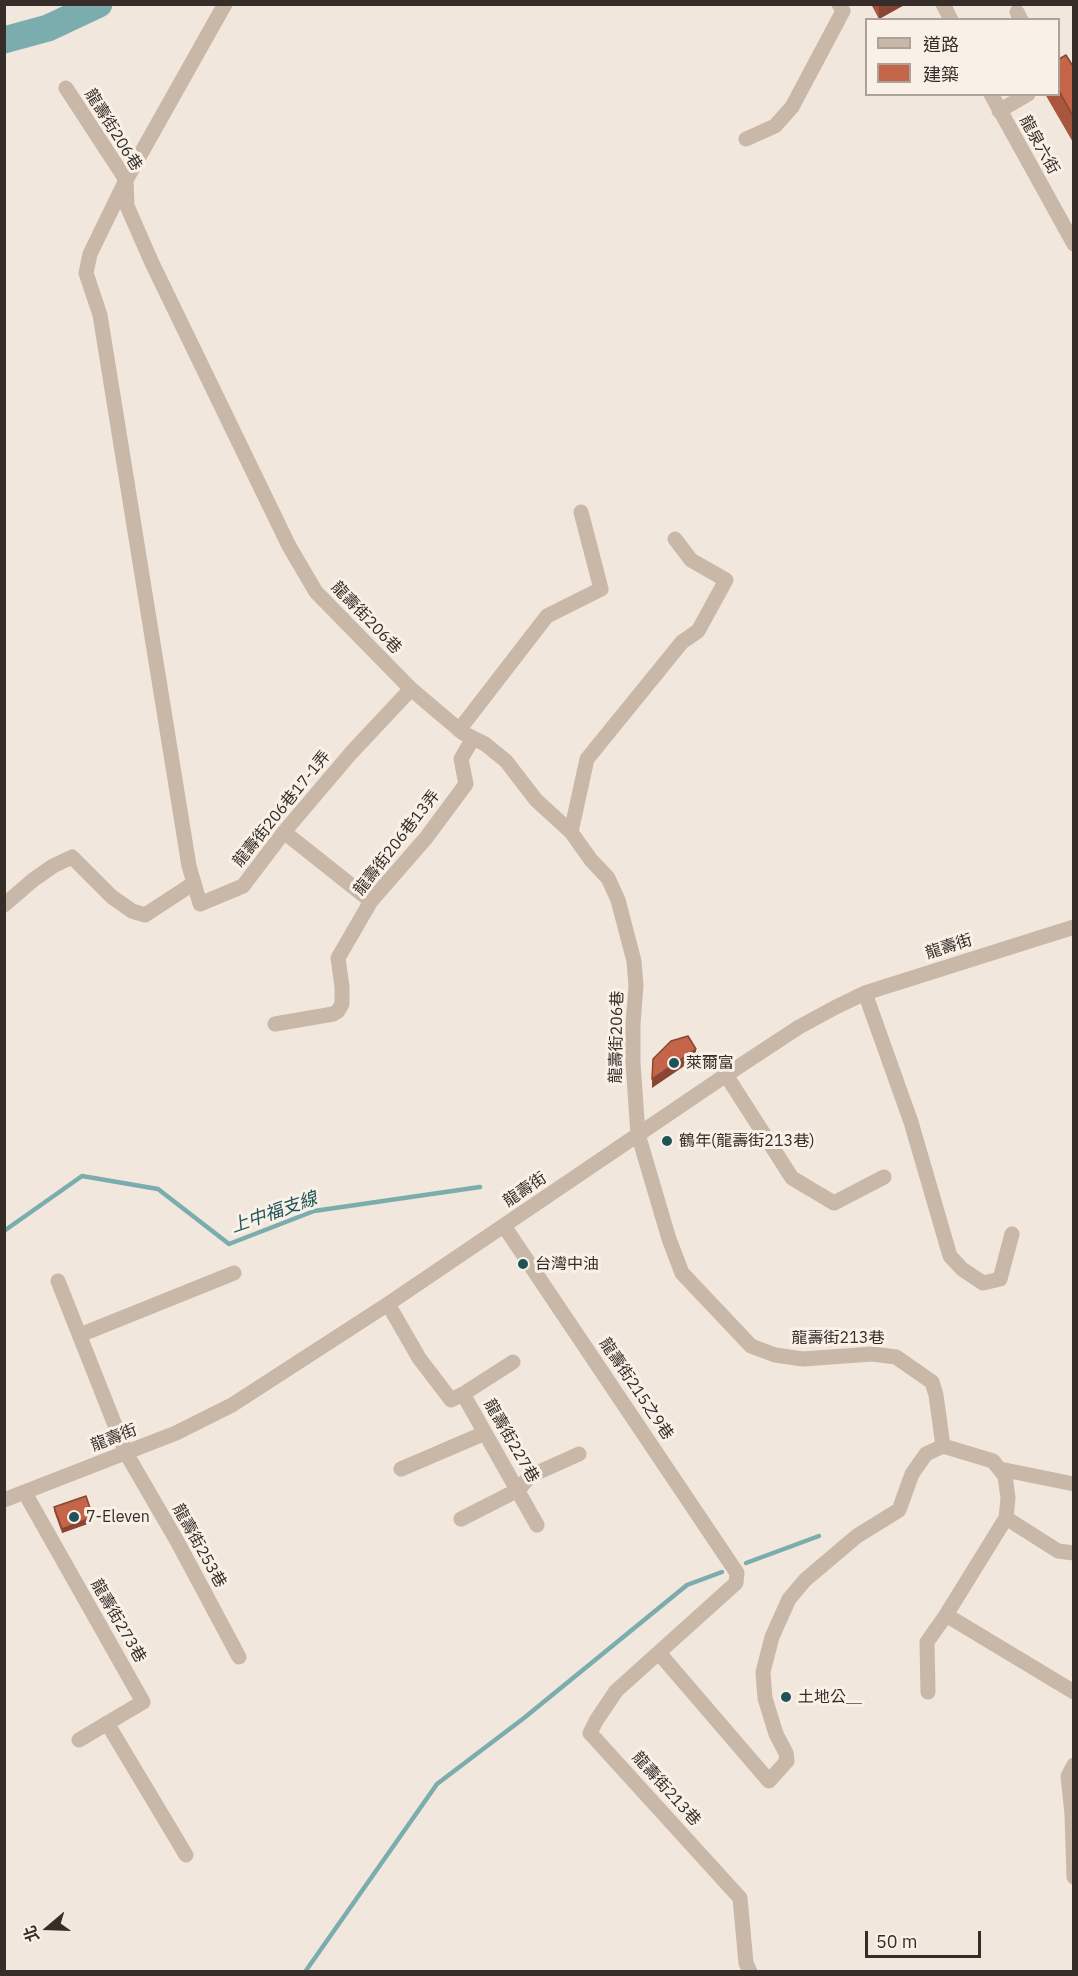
<!DOCTYPE html>
<meta charset="utf-8">
<style>
body{margin:0}
#map{position:relative;width:1078px;height:1976px;overflow:hidden;background:#f1e7dc;font-family:"IBM Plex Sans","Noto Sans TC",sans-serif}
canvas{display:block}
.frame{position:absolute;inset:0;border:6px solid #362c28;pointer-events:none}
.legend{position:absolute;left:865px;top:18px;width:195px;height:78px;box-sizing:border-box;background:#f9f1e8;border:2px solid #aba29b;margin:0;padding:8px 10px;list-style:none;font-size:18px;color:#362c28}
.legend li{display:flex;align-items:center;gap:12px;height:30px}
.legend b{width:30px;border:2px solid #aba29b}
.north{position:absolute;left:18px;top:1898px;width:60px;height:60px;-webkit-text-stroke:4px #f9f1e8;paint-order:stroke;rotate:251deg;font-size:16px;font-weight:700;line-height:24px;text-align:center;color:#362c28}
.north::after{content:'';display:block;margin:auto;width:21px;height:27px;background:#362c28;clip-path:polygon(50% 0,100% 100%,50% 72%,0 100%)}
.scale{position:absolute;left:865px;top:1931px;width:116px;height:27px;box-sizing:border-box;border:3px solid #362c28;border-top:0;padding-left:8px;font-size:18px;line-height:21px;white-space:nowrap;color:#362c28;-webkit-text-stroke:4px #f9f1e8;paint-order:stroke}
</style>
<div id="map">
<canvas width="1078" height="1976"></canvas>
<div class="frame"></div>
<ul class="legend">
<li><b style="height:8px;background:#c9b7a8"></b>道路</li>
<li><b style="height:16px;background:#c46448"></b>建築</li>
</ul>
<div class="north">北</div>
<div class="scale">50 m</div>
</div>
<script>
const ctx = document.querySelector('canvas').getContext('2d');
ctx.lineJoin = 'round';
const toPath = rows => new Path2D(rows.map(r => 'M' + r).join(''));
function stroke(path, color, width, dash) { ctx.strokeStyle = color; ctx.lineWidth = width; ctx.lineCap = dash ? 'butt' : 'round'; ctx.setLineDash(dash || []); ctx.stroke(path); }
function fillPath(path, color) { ctx.fillStyle = color; ctx.fill(path, 'evenodd'); }
function drawText(font, color, halo, rows, align = 'center') {
  ctx.font = font + ' "IBM Plex Sans","Noto Sans TC",sans-serif'; ctx.lineWidth = 6; ctx.setLineDash([]); ctx.textBaseline = 'middle'; ctx.strokeStyle = halo; ctx.fillStyle = color; for (const [text, x, y, turn = 0] of rows) {
    ctx.save(); ctx.translate(x, y); ctx.rotate((+turn || 0) * Math.PI / 180); ctx.textAlign = isNaN(turn) ? turn : align; if (halo) ctx.strokeText(text, 0, 0); ctx.fillText(text, 0, 0); ctx.restore();
  }
}
const stream = toPath([
 [4,1231,82,1176,158,1189,229,1244,314,1211,480,1187],
 [746,1563,819,1536],
 [305,1972,437,1784,524,1718,687,1585,722,1572]
]);
const river = toPath([
 [4,40,48,28,99,4]
]);
const minor = toPath([
 [943,4,951,20],
 [1017,12,1021,20],
 [66,88,126,180,127,206,152,263,289,546,316,592,411,689,463,733,485,744,506,761,536,800,571,832,591,860,608,878,618,900,634,961,636,986,633,1024,633,1063,638,1134,669,1239,682,1273,751,1346,775,1355,803,1359,872,1354,896,1357,932,1382,936,1395,943,1446,993,1461,1005,1476,1008,1498,1006,1518,946,1615,927,1642,928,1692],
 [991,94,1074,244],
 [999,111,1028,94],
 [746,139,775,126,792,107,843,11,839,4],
 [459,730,547,616,601,589,581,512],
 [284,832,371,901],
 [571,832,587,759,682,642,698,631,726,580,691,560,675,539],
 [194,883,189,866,100,315,86,273,90,254,126,180,225,4],
 [4,905,33,880,53,866,72,857,112,897,132,911,145,915,194,883,200,904,243,886,284,832,351,753,411,689],
 [865,993,911,1122,950,1256,962,1269,983,1283,1000,1279,1012,1234],
 [275,1024,333,1014,338,1011,342,1004,342,987,338,958,371,901,426,838,466,784,461,759,473,738],
 [726,1075,792,1178,834,1203,884,1177],
 [504,1226,737,1573,736,1583,616,1691,596,1721,590,1733,740,1898,746,1963,750,1972],
 [58,1281,126,1453,177,1541,239,1657],
 [388,1304,419,1358,451,1400,463,1394,537,1525],
 [80,1335,234,1273],
 [463,1394,513,1362],
 [401,1469,485,1433],
 [1000,1469,1074,1484],
 [25,1493,143,1702,79,1740],
 [4,1500,176,1433,232,1405,388,1304,726,1075,799,1027,836,1007,865,993,1074,927],
 [1006,1518,1058,1551,1074,1553],
 [461,1519,518,1490,530,1476,579,1454],
 [946,1615,1074,1692],
 [659,1653,769,1781,787,1761,786,1753,776,1734,765,1698,763,1672,772,1637,789,1599,805,1580,857,1536,899,1510,912,1474,926,1454,943,1446],
 [107,1723,186,1855],
 [1074,1765,1068,1776,1072,1814,1074,1877]
]);
const wall = toPath([
 [871,4,906,4,879,19],
 [1059,59,1074,68,1074,144,1045,94,1059,94],
 [54,1507,93,1522,62,1533,54,1511]
]);
const shadedWall = toPath([
 [879,4,906,4,879,19],
 [696,1049,696,1058,652,1088,652,1079],
 [93,1517,93,1522,62,1533,62,1529]
]);
const building = toPath([
 [1066,55,1074,68,1074,118,1059,91,1059,59,1066,55],
 [688,1036,696,1049,652,1079,653,1059,671,1041,688,1036],
 [86,1496,93,1517,62,1529,54,1507,86,1496]
]);
const markers = [
 [674,1063,6,"#1e5457"],
 [667,1141,6,"#1e5457"],
 [523,1264,6,"#1e5457"],
 [74,1517,6,"#1e5457"],
 [786,1697,6,"#1e5457"]
];
const streetNames = [
 ["龍壽街206巷",113,130,58],
 ["龍泉六街",1039,145,61],
 ["龍壽街206巷",366,618,46],
 ["龍壽街206巷17-1弄",282,809,-51],
 ["龍壽街206巷13弄",397,843,-52],
 ["龍壽街",949,947,-18],
 ["龍壽街206巷",617,1037,-89],
 ["龍壽街",525,1190,-34],
 ["龍壽街213巷",838,1338],
 ["龍壽街215之9巷",636,1389,56],
 ["龍壽街",114,1438,-21],
 ["龍壽街227巷",511,1441,60],
 ["龍壽街253巷",199,1546,61],
 ["龍壽街273巷",118,1621,60],
 ["龍壽街213巷",666,1789,48]
];
const poiNames = [
 ["萊爾富",686,1063],
 ["鶴年(龍壽街213巷)",679,1141],
 ["台灣中油",535,1264],
 ["7-Eleven",86,1517],
 ["土地公＿",798,1697]
];
const waterNames = [
 ["上中福支線",274,1213,-19]
];
stroke(stream, '#7bacae', 4.5);
stroke(river, '#7bacae', 27);
stroke(minor, '#c9b7a8', 15);
fillPath(wall, '#a9563e');
fillPath(shadedWall, '#894632');
fillPath(building, '#c46448');
stroke(building, '#894632', 1.5);
for (const [x, y, r, color] of markers) { const dot = new Path2D(); dot.arc(x, y, r, 0, 2 * Math.PI); ctx.fillStyle = color; ctx.fill(dot); stroke(dot, '#f9f1e8', 2); }
drawText('16px', '#362c28', '#f9f1e8', streetNames);
drawText('16px', '#362c28', '#f9f1e8', poiNames, 'left');
drawText('italic 18px', '#1e5457', '#f9f1e8', waterNames);
</script>
